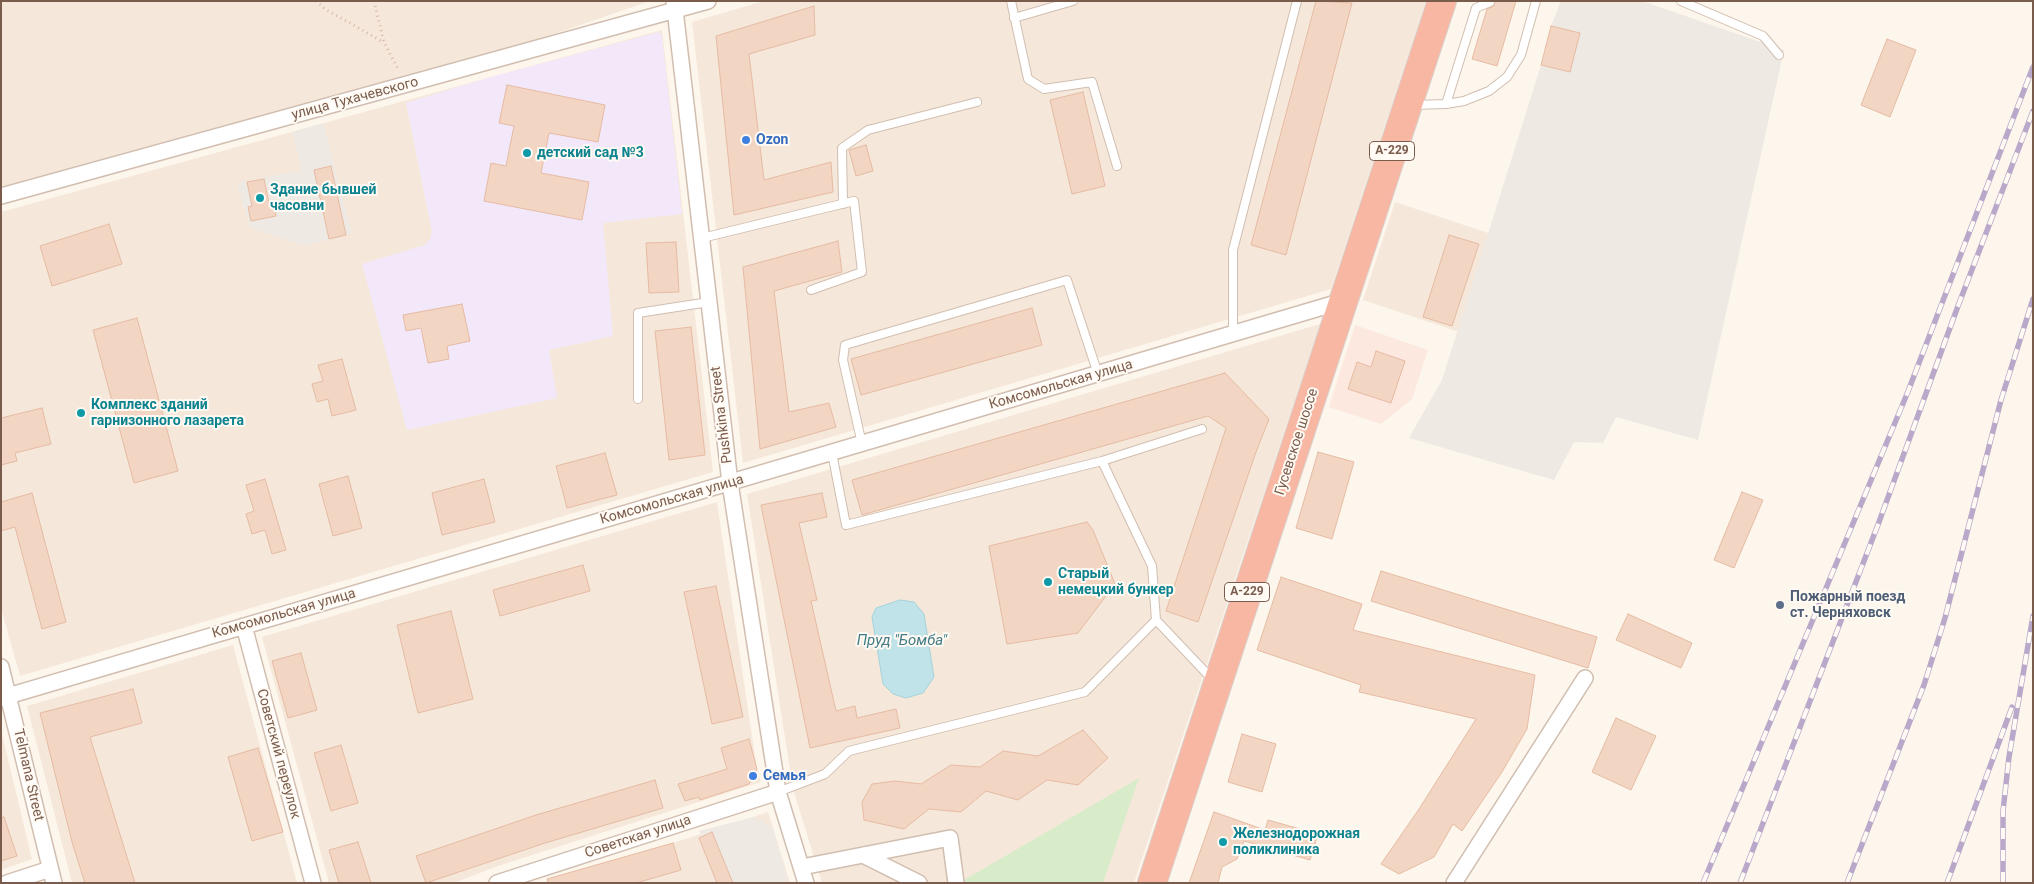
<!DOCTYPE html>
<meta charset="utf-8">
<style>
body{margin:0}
#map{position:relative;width:2034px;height:884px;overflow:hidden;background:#fdf6ec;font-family:Roboto,sans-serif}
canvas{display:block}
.frame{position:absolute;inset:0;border:2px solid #7a5c4d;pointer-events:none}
</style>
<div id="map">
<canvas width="2034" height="884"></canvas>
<div class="frame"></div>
</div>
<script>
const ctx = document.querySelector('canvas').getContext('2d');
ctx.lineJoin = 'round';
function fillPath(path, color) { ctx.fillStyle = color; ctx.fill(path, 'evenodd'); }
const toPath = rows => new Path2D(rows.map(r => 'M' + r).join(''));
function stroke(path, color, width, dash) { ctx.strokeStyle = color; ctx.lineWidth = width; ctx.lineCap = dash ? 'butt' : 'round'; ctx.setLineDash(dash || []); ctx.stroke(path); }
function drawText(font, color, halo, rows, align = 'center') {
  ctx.font = font + ' Roboto,sans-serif'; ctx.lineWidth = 4; ctx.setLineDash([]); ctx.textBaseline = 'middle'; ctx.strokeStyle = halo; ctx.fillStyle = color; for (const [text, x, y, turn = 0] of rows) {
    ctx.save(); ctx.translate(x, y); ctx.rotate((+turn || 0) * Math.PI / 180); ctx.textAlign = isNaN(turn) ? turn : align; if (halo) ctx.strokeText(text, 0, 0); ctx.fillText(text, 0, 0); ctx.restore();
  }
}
const residential = toPath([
 [1,1,650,1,406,85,1,196],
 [764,1,1426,1,1331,289,743,463,692,22],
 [662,30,713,472,20,676,1,608,1,212],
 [1395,202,1491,234,1459,332,1363,300],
 [1320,324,1134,883,822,883,793,789,747,494],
 [717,502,757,769,761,782,498,866,454,883,329,883,262,637],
 [233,645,297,883,72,883,27,706],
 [1,730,32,859,1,870],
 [768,812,790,883,547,883,673,843]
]);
const commercial = toPath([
 [1355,325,1428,350,1412,399,1381,424,1329,407]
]);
const industrial = toPath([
 [1561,1,1642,1,1784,50,1698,440,1616,417,1603,443,1574,442,1554,480,1409,438,1442,380,1541,65,1551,26],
 [323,123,352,233,304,246,250,228,237,183,302,170,292,132],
 [754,817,773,828,789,883,724,883,699,831]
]);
const education = toPath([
 [659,32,662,36,682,214,603,223,613,336,549,350,557,398,407,430,362,264,425,245,430,239,432,232,406,103,487,78]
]);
const green = toPath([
 [1139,778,1103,883,959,883]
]);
const water = toPath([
 [900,600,914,602,924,614,934,677,923,693,906,698,893,694,883,684,872,617,876,608,900,600]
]);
const building = toPath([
 [1316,1,1352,3,1286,255,1251,245,1316,1],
 [1495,1,1516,1,1497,66,1472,59,1487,9,1494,6,1495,1],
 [814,6,815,35,749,54,764,180,831,162,833,192,734,215,716,36,814,6],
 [1551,26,1580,33,1570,72,1541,65,1551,26],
 [1887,39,1916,50,1890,117,1861,105,1887,39],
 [507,85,605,105,598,142,549,133,541,173,589,182,582,220,484,201,491,163,506,166,514,126,499,123,507,85],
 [1083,92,1105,186,1072,194,1050,100,1083,92],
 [866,145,873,171,856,176,849,150,866,145],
 [331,166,346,235,329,239,314,170,331,166],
 [264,179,269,203,273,202,276,216,251,221,248,207,252,206,247,182,264,179],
 [109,224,122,264,52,286,40,246,109,224],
 [1449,235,1479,244,1452,326,1423,317,1449,235],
 [838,241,842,272,774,291,789,412,829,403,836,427,760,449,743,267,838,241],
 [676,242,679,292,649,293,646,243,676,242],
 [462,304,470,341,447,346,449,359,428,363,421,328,406,331,403,315,462,304],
 [1032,308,1042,345,861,395,851,359,1032,308],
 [137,318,178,471,134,483,93,330,137,318],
 [691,327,705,455,669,460,655,331,691,327],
 [1376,351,1405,361,1391,403,1348,389,1357,362,1371,367,1376,351],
 [342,359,356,410,332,416,328,399,317,402,312,384,323,381,318,365,342,359],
 [1225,373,1269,419,1256,452,1198,622,1166,611,1226,428,1208,416,862,515,852,480,1225,373],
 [42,408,51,444,15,453,17,461,1,465,1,418,42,408],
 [1318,452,1354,462,1332,539,1296,528,1318,452],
 [605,453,617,495,567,508,556,466,605,453],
 [348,476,362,528,333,536,319,484,348,476],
 [265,479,286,550,272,554,265,530,252,534,246,514,254,511,246,485,265,479],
 [484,479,495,522,442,535,432,493,484,479],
 [1742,492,1763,500,1734,568,1714,560,1742,492],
 [32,493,66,622,42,629,15,527,1,531,1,502,32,493],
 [822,493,827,517,799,523,817,600,811,601,836,711,855,706,857,718,896,709,900,728,810,748,761,505,822,493],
 [1087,522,1093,530,1115,584,1078,633,1007,644,989,546,1087,522],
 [583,565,590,591,500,616,493,590,583,565],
 [1381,571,1597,637,1588,668,1371,601,1381,571],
 [1281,577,1362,604,1353,630,1535,675,1527,729,1502,772,1462,831,1453,824,1434,857,1399,874,1381,864,1419,809,1476,719,1359,692,1361,685,1257,650,1281,577],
 [716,586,743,717,712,724,684,592,716,586],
 [451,611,473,699,418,713,397,625,451,611],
 [1628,614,1692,643,1681,668,1616,640,1628,614],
 [301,653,317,710,288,718,272,661,301,653],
 [133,689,142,723,90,737,135,883,85,883,72,842,40,713,133,689],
 [1616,718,1656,736,1631,790,1592,772,1616,718],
 [1083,730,1108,758,1078,785,1047,780,1018,800,986,791,961,812,929,809,904,829,864,820,862,802,872,784,895,781,921,784,951,765,980,767,1003,751,1038,756,1083,730],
 [1242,734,1276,744,1262,792,1228,782,1242,734],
 [749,739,757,769,749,784,700,800,699,797,685,801,678,784,727,769,721,748,749,739],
 [341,745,358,803,331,811,314,753,341,745],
 [258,748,283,832,252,841,228,757,258,748],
 [655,780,663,808,545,843,426,883,416,856,536,815,655,780],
 [1214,812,1265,830,1268,820,1318,834,1310,860,1244,841,1237,859,1222,867,1218,883,1189,883,1214,812],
 [1,817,4,817,17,856,1,861,1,817],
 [712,832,733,883,717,883,699,838,712,832],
 [358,842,371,883,339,883,329,850,358,842],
 [673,843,681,870,636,883,548,883,547,879,673,843]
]);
const path = toPath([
 [316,1,325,9,383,42],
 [374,1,384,42,399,71]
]);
const lane = toPath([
 [1011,1,1028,79,1044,89,1092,82,1117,166],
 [1681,1,1763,36,1779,55],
 [1014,18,1073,1],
 [1446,104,1464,101,1489,91,1507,77,1521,55,1536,1],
 [1412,105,1446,104,1476,8,1490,2],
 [843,204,842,148,868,130,977,102],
 [702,238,854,201,862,272,811,290],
 [1233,334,1233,250,1297,1],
 [638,399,638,313,709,302],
 [862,444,843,360,845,345,1067,280,1098,374],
 [832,453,846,525,1102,461,1202,429],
 [1102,461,1152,566,1156,620],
 [778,792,825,774,849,751,1085,692,1156,620,1212,679]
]);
const street = toPath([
 [674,1,730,483,778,792,806,883],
 [1,196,708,1],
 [244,626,313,883],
 [1,667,54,883],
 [1,698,1343,301],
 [863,855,919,883],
 [802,867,950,838,956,883],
 [7,883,50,869],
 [497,883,778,792],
 [1454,883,1585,678]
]);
const highway = toPath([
 [1152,883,1442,1]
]);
const rail = toPath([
 [1703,883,1907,394,2033,67],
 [1740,883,1879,522,1958,306,2033,111],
 [1847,883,1924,685,1945,618,2001,400,2033,299],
 [1947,883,2012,707],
 [2003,883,2003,811,2009,757,2033,616]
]);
const markers = [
 [746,140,5,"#3f7fe0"],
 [527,153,5,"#0f9aa8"],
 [260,198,5,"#0f9aa8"],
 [81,413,5,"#0f9aa8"],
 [1048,582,5,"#0f9aa8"],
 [1780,605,5,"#5c6f8a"],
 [753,776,5,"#3f7fe0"],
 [1223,842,5,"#0f9aa8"]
];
const shields = [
 [1392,151,45],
 [1247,592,45]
];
const shieldNames = [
 ["А-229",1392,151],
 ["А-229",1247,592]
];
const streetNames = [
 ["улица Тухачевского",355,99,-15],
 ["Комсомольская улица",1061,385,-16],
 ["Pushkina Street",722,415,-97],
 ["Гусевское шоссе",1297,442,-72],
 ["Комсомольская улица",672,500,-16],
 ["Комсомольская улица",284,614,-16],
 ["Советский переулок",278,754,75],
 ["Telmana Street",28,775,77],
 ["Советская улица",638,837,-18]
];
const shopNames = [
 ["Ozon",756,140],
 ["Семья",763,776]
];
const cultureNames = [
 ["детский сад №3",537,153],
 ["Здание бывшей",270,190],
 ["часовни",270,206],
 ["Комплекс зданий",91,405],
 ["гарнизонного лазарета",91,421],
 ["Старый",1058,574],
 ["немецкий бункер",1058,590],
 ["Железнодорожная",1233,834],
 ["поликлиника",1233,850]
];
const serviceNames = [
 ["Пожарный поезд",1790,597],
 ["ст. Черняховск",1790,613]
];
const waterNames = [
 ["Пруд \"Бомба\"",902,641]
];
fillPath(residential, '#f5e8da');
fillPath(commercial, '#fde8e0');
fillPath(industrial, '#efe9e4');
fillPath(education, '#f3e8fa');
fillPath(green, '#d8ecc9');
fillPath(water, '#bfe3e8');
stroke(water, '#a5d3da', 1);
fillPath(building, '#f3d5c3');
stroke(building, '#e6bba3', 1);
stroke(lane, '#d1beb0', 10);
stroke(street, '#d1beb0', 18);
stroke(highway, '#dad1cd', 30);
stroke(path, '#d9b8a5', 3, [1, 4]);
stroke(lane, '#fff', 8);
stroke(street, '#fff', 15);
stroke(highway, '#f7b7a3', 28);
stroke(rail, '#b9a8c9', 5.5);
stroke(rail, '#fffaf3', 4, [11]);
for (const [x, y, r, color] of markers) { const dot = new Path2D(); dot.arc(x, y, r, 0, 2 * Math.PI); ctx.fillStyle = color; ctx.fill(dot); stroke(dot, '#fffaf3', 2); }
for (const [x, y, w] of shields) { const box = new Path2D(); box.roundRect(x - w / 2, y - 9.5, w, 19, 4); ctx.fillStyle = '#fffaf3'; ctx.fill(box); stroke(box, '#7a5c4d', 1); }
drawText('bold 12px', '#7a5c4d', null, shieldNames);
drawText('14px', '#7a5c4d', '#fffaf3', streetNames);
drawText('bold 14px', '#366cbe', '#fffaf3', shopNames, 'left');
drawText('bold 14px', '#0d838f', '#fffaf3', cultureNames, 'left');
drawText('bold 14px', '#4e5e75', '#fffaf3', serviceNames, 'left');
drawText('italic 15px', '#437c86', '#fffaf3', waterNames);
</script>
